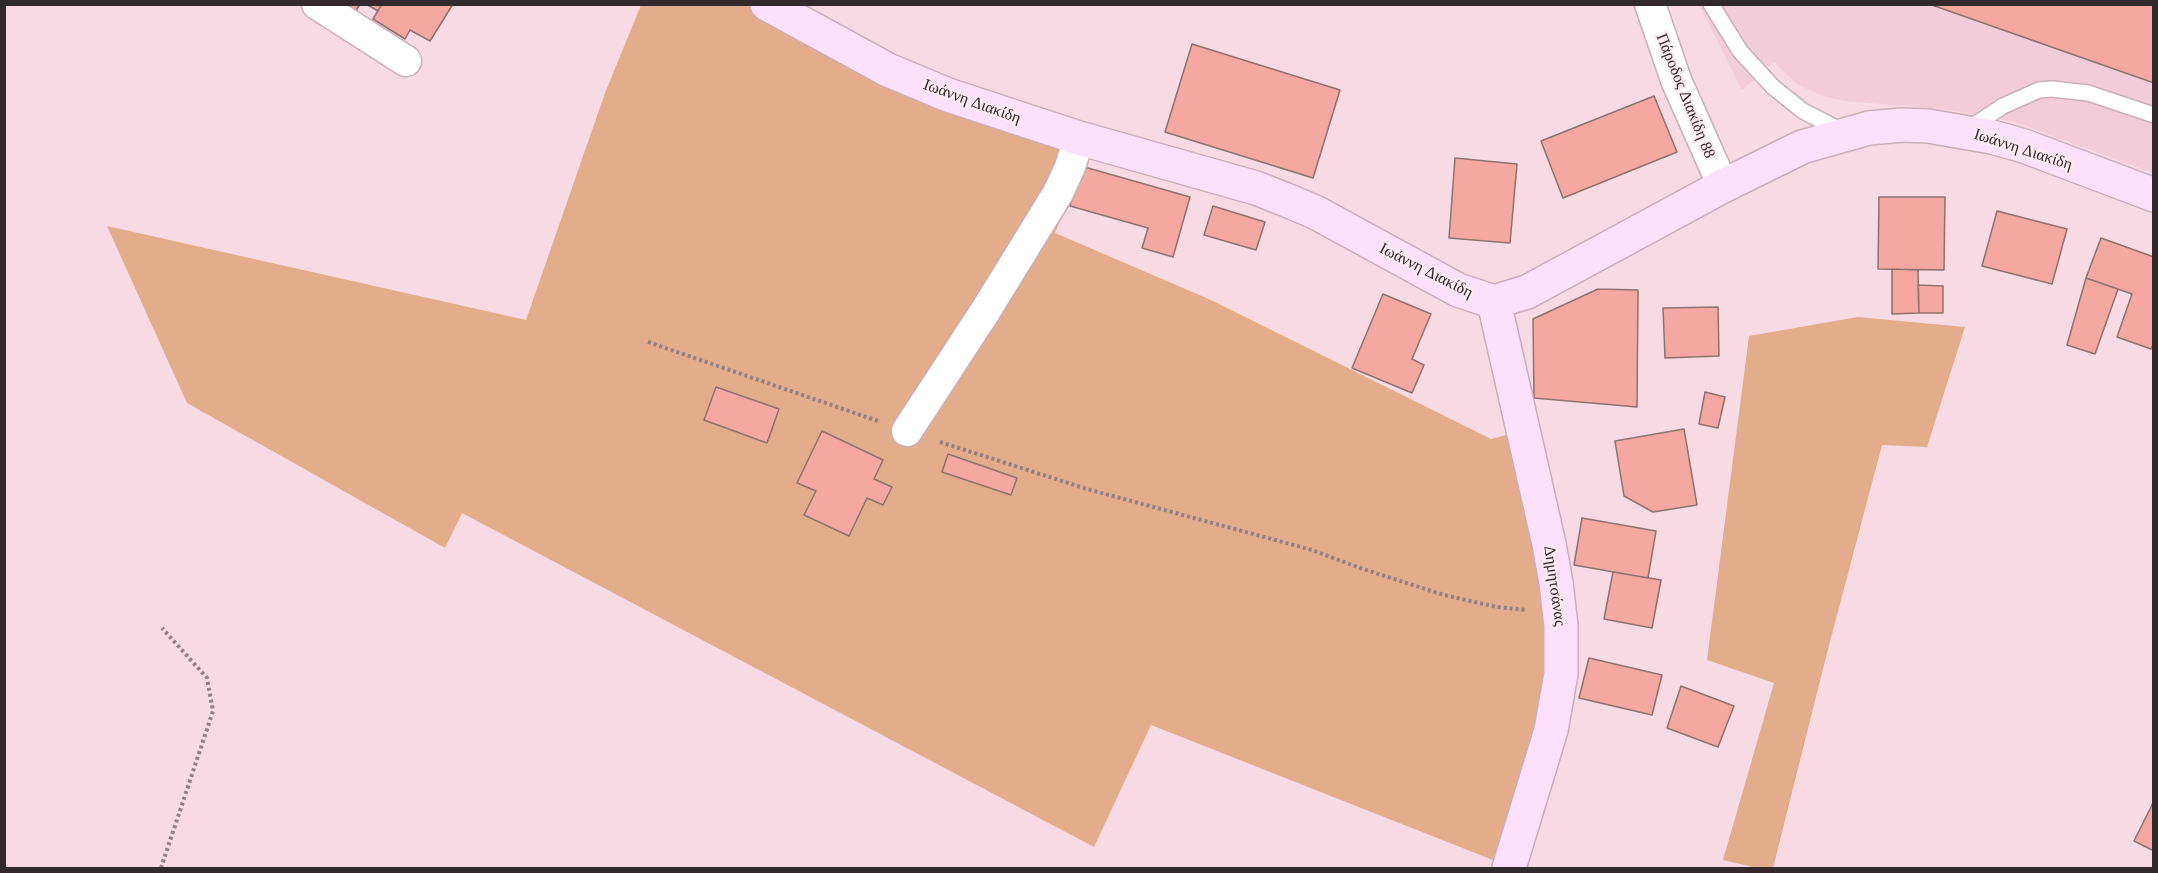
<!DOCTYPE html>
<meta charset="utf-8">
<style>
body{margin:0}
#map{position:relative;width:2158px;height:873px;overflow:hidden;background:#f7dae4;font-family:Georgia,serif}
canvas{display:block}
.frame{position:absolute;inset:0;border:6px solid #33282c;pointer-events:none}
</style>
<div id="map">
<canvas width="2158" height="873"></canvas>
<div class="frame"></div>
</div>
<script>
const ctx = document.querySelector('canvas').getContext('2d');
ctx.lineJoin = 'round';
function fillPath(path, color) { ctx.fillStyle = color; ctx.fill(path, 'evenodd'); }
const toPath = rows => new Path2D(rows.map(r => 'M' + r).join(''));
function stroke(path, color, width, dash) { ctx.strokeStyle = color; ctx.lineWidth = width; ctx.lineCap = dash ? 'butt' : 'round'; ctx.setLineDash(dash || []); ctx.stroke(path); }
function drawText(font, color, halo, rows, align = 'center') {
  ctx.font = font + ' Georgia,serif'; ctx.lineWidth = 4.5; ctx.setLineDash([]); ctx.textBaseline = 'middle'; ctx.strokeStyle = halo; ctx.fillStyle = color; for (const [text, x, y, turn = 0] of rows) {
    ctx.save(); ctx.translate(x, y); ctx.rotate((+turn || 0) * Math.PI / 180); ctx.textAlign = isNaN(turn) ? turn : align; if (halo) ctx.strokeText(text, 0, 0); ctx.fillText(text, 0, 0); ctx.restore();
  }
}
const built = toPath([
 [1699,5,2153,5,2153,173,2015,122,1942,109,1844,101,1822,96,1797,84,1774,62,1742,90]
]);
const green = toPath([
 [641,5,752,5,1087,149,1055,233,1211,300,1491,439,1514,433,1555,651,1503,864,1151,725,1094,847,462,513,445,548,187,403,107,226,526,320,605,93],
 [1858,317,1965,327,1927,447,1882,445,1827,653,1773,868,1757,868,1723,860,1774,683,1707,660,1749,336]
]);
const building = toPath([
 [339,4,360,4,354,14,339,4],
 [366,4,382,4,378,11,366,4],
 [382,4,453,4,430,41,410,30,405,39,373,19,382,4],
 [1929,4,2154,4,2154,83,1929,4],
 [1192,44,1340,90,1313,178,1165,132,1192,44],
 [1654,96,1677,152,1563,198,1541,141,1654,96],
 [1455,158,1517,164,1510,243,1449,238,1455,158],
 [1081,166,1190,197,1173,257,1142,248,1148,228,1070,206,1081,166],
 [1879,197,1945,197,1944,270,1878,269,1879,197],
 [1213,206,1265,222,1256,250,1204,235,1213,206],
 [1997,211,2067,229,2052,284,1982,266,1997,211],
 [2101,238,2154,257,2154,343,2151,349,2117,337,2132,294,2086,278,2101,238],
 [1892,269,1918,270,1919,313,1892,314,1892,269],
 [2086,278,2118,289,2095,354,2067,345,2086,278],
 [1918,285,1943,286,1943,313,1919,313,1918,285],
 [1598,289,1638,290,1637,407,1534,398,1533,319,1598,289],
 [1383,294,1431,314,1412,359,1424,365,1412,393,1352,368,1383,294],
 [1718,307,1719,356,1665,358,1663,308,1718,307],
 [716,387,779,409,767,443,704,420,716,387],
 [1705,392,1725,397,1718,428,1699,424,1705,392],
 [1684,429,1697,505,1653,512,1624,496,1615,441,1684,429],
 [822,431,883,460,874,479,892,487,883,505,867,498,849,536,804,515,816,491,797,483,822,431],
 [948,454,1017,478,1011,495,942,472,948,454],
 [1582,518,1656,531,1648,578,1574,565,1582,518],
 [1613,572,1661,580,1652,628,1604,619,1613,572],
 [1589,658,1662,675,1652,715,1579,698,1589,658],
 [1681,686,1734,706,1718,747,1667,728,1681,686],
 [2154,801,2154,851,2134,841,2154,801]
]);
const path = toPath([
 [648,342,878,421],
 [940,442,1087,489,1312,550,1360,568,1444,595,1497,607,1526,610],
 [161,868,213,711,207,678,162,628]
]);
const lane = toPath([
 [1711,4,1740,51,1773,87,1803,111,1842,131],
 [1967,130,2003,106,2039,90,2052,89,2088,93,2154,115]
]);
const street = toPath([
 [317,4,406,61],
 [1650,4,1676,80,1723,186],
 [907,431,986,310,1058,193,1070,167,1079,138]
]);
const secondary = toPath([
 [767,4,888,70,948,95,1079,138,1256,188,1284,199,1315,212,1458,290,1494,302,1527,292,1723,186,1802,147,1869,128,1902,125,1928,126,1992,137,2024,146,2154,195],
 [1494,302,1549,544,1556,583,1561,626,1561,674,1551,730,1509,868]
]);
const streetNames = [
 ["Πάροδος Διακίδη 88",1685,96,68],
 ["Ιωάννη Διακίδη",972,102,20],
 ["Ιωάννη Διακίδη",2023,150,18],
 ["Ιωάννη Διακίδη",1426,271,27],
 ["Δημητσάνας",1554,586,82]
];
fillPath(built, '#f2cdd9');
fillPath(green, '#e3ad8b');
fillPath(building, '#f5a7a1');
stroke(building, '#8d726f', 1.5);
stroke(lane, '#caaeb8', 18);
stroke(street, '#caaeb8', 33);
stroke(secondary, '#caaeb8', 36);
stroke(path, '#927e85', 4, [3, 3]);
stroke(lane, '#fff', 15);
stroke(street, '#fff', 30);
stroke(secondary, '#fde0fc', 33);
drawText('16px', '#33282c', '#fdebf1', streetNames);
</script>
